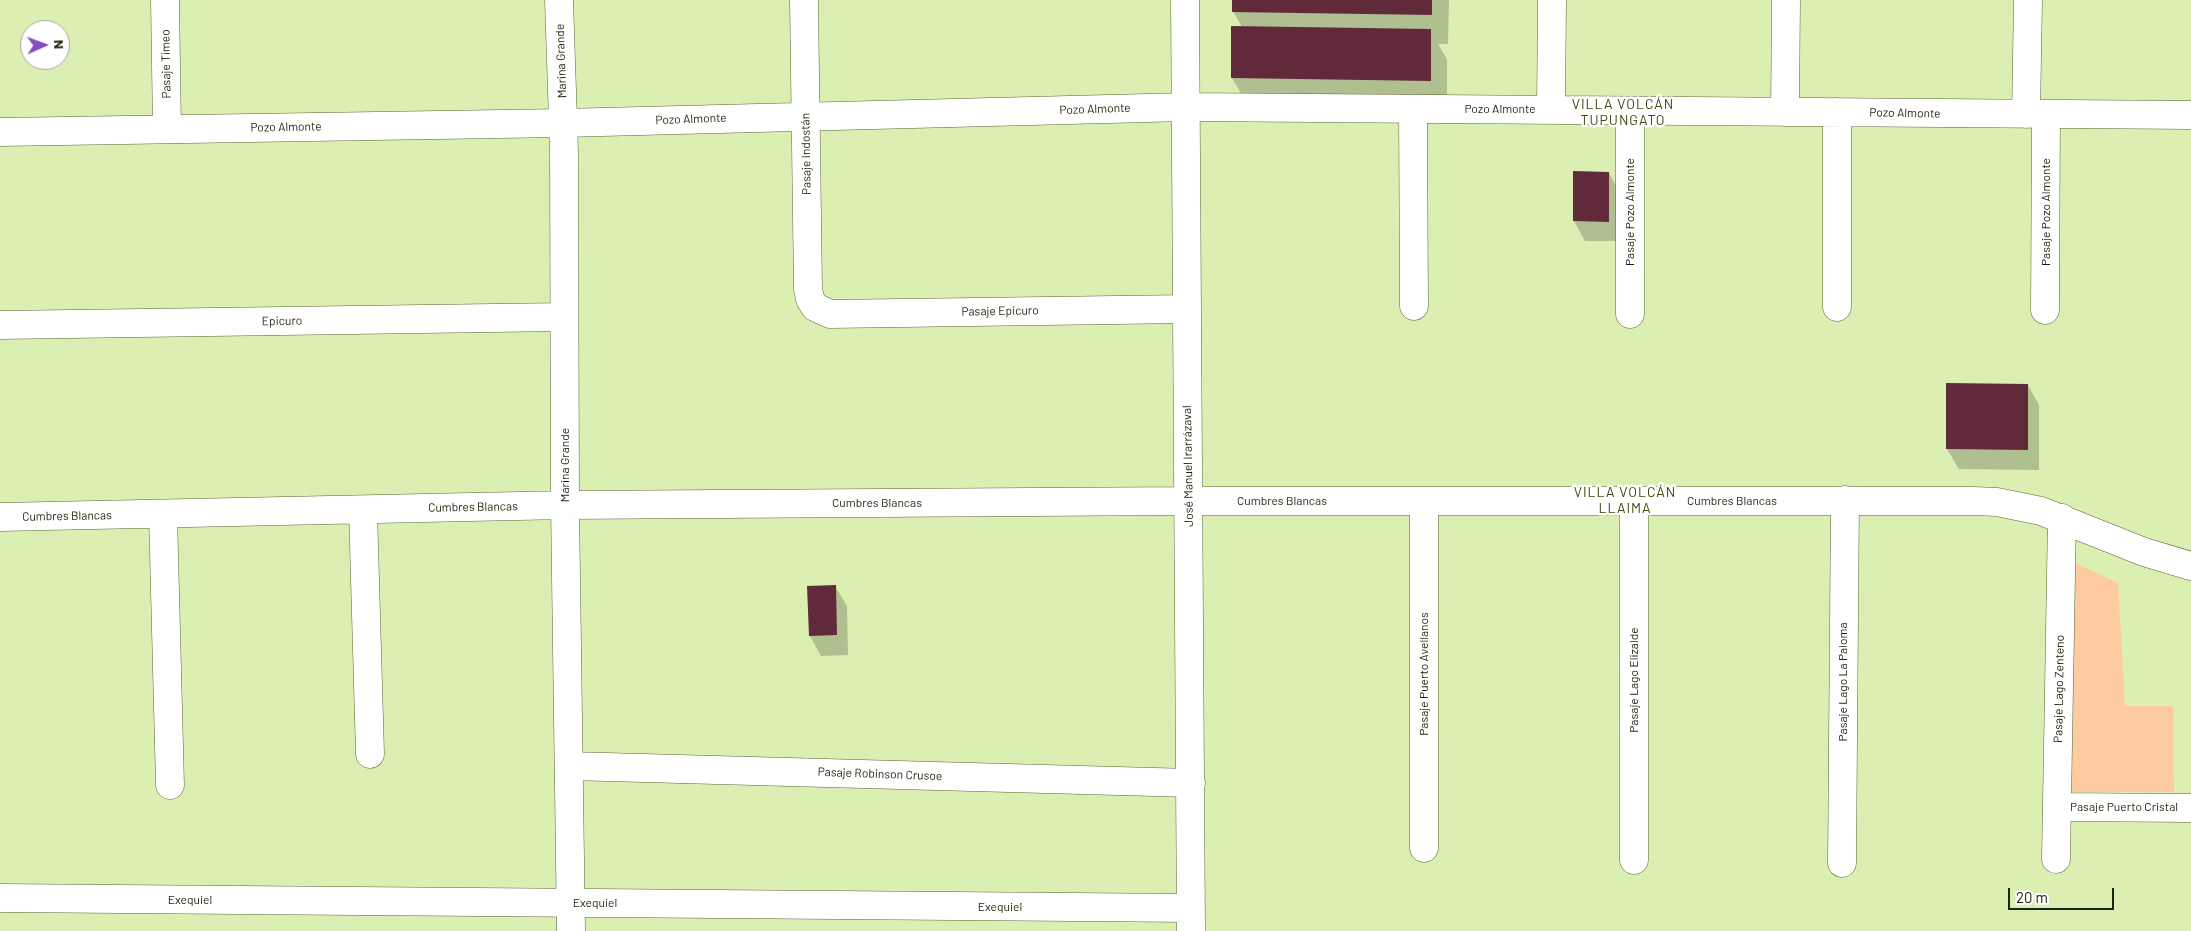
<!DOCTYPE html>
<meta charset="utf-8">
<style>
body{margin:0}
#map{position:relative;width:2191px;height:931px;overflow:hidden;background:#dcefb3;font-family:Barlow,sans-serif}
canvas{display:block}
.north{position:absolute;left:20px;top:20px;width:50px;height:50px;box-sizing:border-box;background:#fff;border:1px solid #a5a79e;border-radius:50%;rotate:88deg;font-size:14px;font-weight:700;line-height:20px;text-align:center;color:#1d240d}
.north::after{content:'';display:block;margin:auto;width:18px;height:22px;background:#854dc4;clip-path:polygon(50% 0,100% 100%,50% 72%,0 100%)}
.scale{position:absolute;left:2008px;top:888px;width:106px;height:22px;box-sizing:border-box;border:2px solid #1d240d;border-top:0;padding-left:6px;font-size:15px;line-height:18px;white-space:nowrap;color:#1d240d;-webkit-text-stroke:4px #fff;paint-order:stroke}
</style>
<div id="map">
<canvas width="2191" height="931"></canvas>
<div class="north">N</div>
<div class="scale">20 m</div>
</div>
<script>
const ctx = document.querySelector('canvas').getContext('2d');
ctx.lineJoin = 'round';
function fillPath(path, color) { ctx.fillStyle = color; ctx.fill(path, 'evenodd'); }
const toPath = rows => new Path2D(rows.map(r => 'M' + r).join(''));
function stroke(path, color, width, dash) { ctx.strokeStyle = color; ctx.lineWidth = width; ctx.lineCap = dash ? 'butt' : 'round'; ctx.setLineDash(dash || []); ctx.stroke(path); }
function drawText(font, color, halo, rows, align = 'center') {
  ctx.font = font + ' Barlow,sans-serif'; ctx.lineWidth = 5; ctx.setLineDash([]); ctx.textBaseline = 'middle'; ctx.strokeStyle = halo; ctx.fillStyle = color; for (const [text, x, y, turn = 0] of rows) {
    ctx.save(); ctx.translate(x, y); ctx.rotate((+turn || 0) * Math.PI / 180); ctx.textAlign = isNaN(turn) ? turn : align; if (halo) ctx.strokeText(text, 0, 0); ctx.fillText(text, 0, 0); ctx.restore();
  }
}
const green = toPath([
 [2069,560,2118,583,2125,706,2173,706,2174,792,2071,792]
]);
const shadow = toPath([
 [1233,0,1449,0,1448,44,1438,44,1447,59,1447,110,1249,107,1232,78,1233,27,1242,27,1233,11],
 [1609,173,1620,193,1620,241,1585,241,1574,221],
 [1948,384,2028,385,2039,405,2039,470,1959,469,1947,449],
 [835,586,847,606,848,655,821,656,810,636]
]);
const building = toPath([
 [1232,0,1432,0,1432,15,1232,12],
 [1231,26,1431,29,1431,81,1231,78],
 [1573,171,1609,172,1609,222,1573,221],
 [1946,383,2028,384,2028,450,1946,449],
 [836,585,837,635,809,636,807,586]
]);
const minor = toPath([
 [165,0,167,129],
 [559,0,564,152,565,505,571,931],
 [804,0,808,289,810,299,815,307,830,314,1187,309],
 [1185,0,1191,931],
 [1413,109,1414,306],
 [1551,110,1552,0],
 [1785,112,1786,0],
 [2026,114,2028,0],
 [0,132,563,123,1186,107,2191,115],
 [1837,307,1837,112],
 [2045,310,2046,114],
 [1630,314,1630,111],
 [0,325,564,317],
 [1424,501,1424,848],
 [1634,501,1634,860],
 [363,510,370,754],
 [163,514,170,785],
 [0,517,565,505,1188,501,1974,501,1997,502,2041,511,2144,552,2191,566],
 [570,766,1191,783],
 [2057,807,2191,808],
 [2056,859,2062,518],
 [1842,863,1845,500],
 [0,898,1191,908]
]);
const streetNames = [
 ["Marina Grande",561,61,-92],
 ["Pasaje Timeo",166,64,-91],
 ["Pozo Almonte",1095,109,-2],
 ["Pozo Almonte",1500,109],
 ["Pozo Almonte",1905,113,1],
 ["Pozo Almonte",691,119,-2],
 ["Pozo Almonte",286,127,-1],
 ["Pasaje Indostán",806,154,-91],
 ["Pasaje Pozo Almonte",1630,212,-90],
 ["Pasaje Pozo Almonte",2046,212,-90],
 ["Pasaje Epicuro",1000,311,-1],
 ["Epicuro",282,321,-1],
 ["Marina Grande",565,465,-90],
 ["José Manuel Irarrázaval",1188,466,-91],
 ["Cumbres Blancas",1282,501],
 ["Cumbres Blancas",1732,501],
 ["Cumbres Blancas",877,503],
 ["Cumbres Blancas",473,507,-1],
 ["Cumbres Blancas",67,516,-1],
 ["Pasaje Puerto Avellanos",1424,674,-90],
 ["Pasaje Lago Elizalde",1634,680,-90],
 ["Pasaje Lago La Paloma",1843,682,-90],
 ["Pasaje Lago Zenteno",2059,689,-89],
 ["Pasaje Robinson Crusoe",880,774,2],
 ["Pasaje Puerto Cristal",2124,807],
 ["Exequiel",190,900],
 ["Exequiel",595,903],
 ["Exequiel",1000,907]
];
const neighbourhoodNames = [
 ["VILLA VOLCÁN",1623,104],
 ["TUPUNGATO",1623,120],
 ["VILLA VOLCÁN",1625,492],
 ["LLAIMA",1625,508]
];
fillPath(green, '#fdcb9f');
fillPath(shadow, '#0003');
fillPath(building, '#612a3b');
stroke(minor, '#576630', 29);
stroke(minor, '#fff', 28);
drawText('12px', '#1d240d', '#fff', streetNames);
ctx.letterSpacing = '1px';
drawText('14px', '#3b4911', '#fff', neighbourhoodNames);
ctx.letterSpacing = '0px';
</script>
